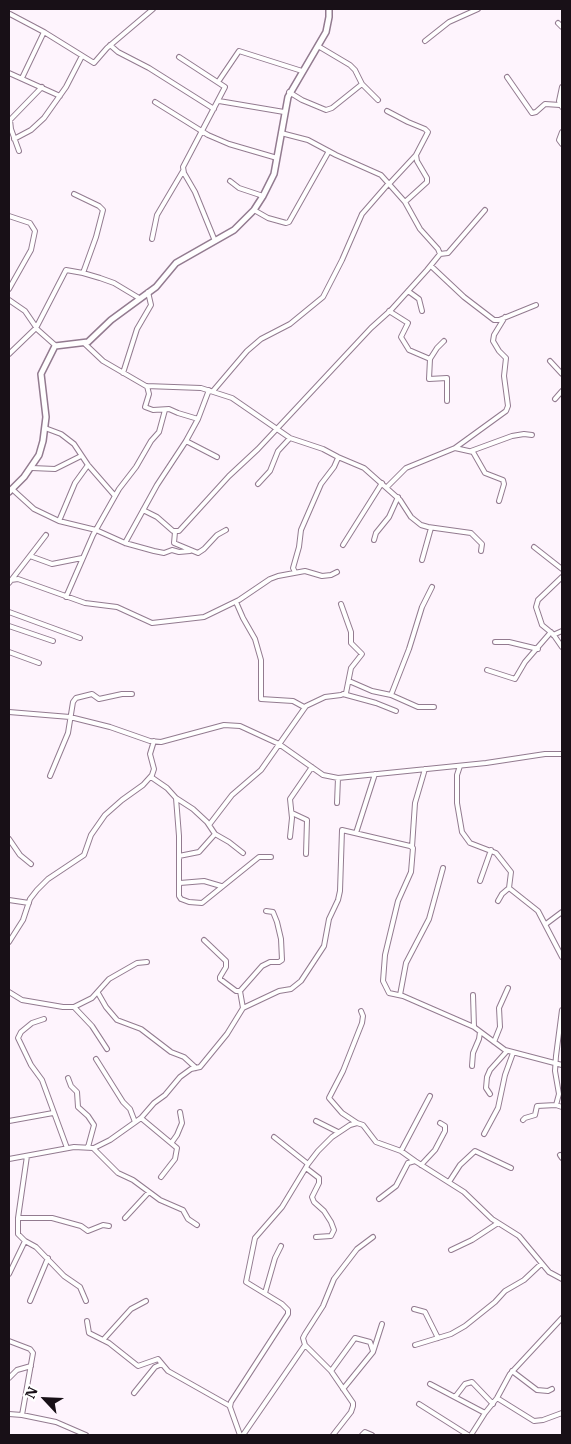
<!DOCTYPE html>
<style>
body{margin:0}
#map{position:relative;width:571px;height:1444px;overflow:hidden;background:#fef4fd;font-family:"IBM Plex Serif",serif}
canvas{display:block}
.frame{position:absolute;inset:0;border:10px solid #181017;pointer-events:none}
.north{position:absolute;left:20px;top:1374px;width:50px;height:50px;-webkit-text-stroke:4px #fff;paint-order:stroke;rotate:295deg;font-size:14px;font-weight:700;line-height:20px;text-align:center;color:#181017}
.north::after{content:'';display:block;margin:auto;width:18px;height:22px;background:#181017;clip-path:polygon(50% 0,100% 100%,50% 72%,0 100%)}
</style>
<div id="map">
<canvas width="571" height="1444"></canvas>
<div class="frame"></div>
<div class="north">N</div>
</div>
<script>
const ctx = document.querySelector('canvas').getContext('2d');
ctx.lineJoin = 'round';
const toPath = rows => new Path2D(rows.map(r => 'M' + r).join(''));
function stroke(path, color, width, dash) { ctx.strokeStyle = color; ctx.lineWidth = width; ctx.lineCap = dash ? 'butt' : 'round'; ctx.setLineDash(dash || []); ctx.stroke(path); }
const street = toPath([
 [10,14,44,32],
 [558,23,562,27],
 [425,41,449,22,478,9],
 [110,45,118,52,149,68,214,109],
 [318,46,350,65,355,70,362,84,378,100],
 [179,57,225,87,183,167,184,173,195,192,215,241],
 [9,73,60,96],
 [507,77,532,113,536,112,545,104,560,105],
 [22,78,44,32,94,63,107,48,153,9],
 [218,82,239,51,302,71],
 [562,87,559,101,562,107],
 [289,92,302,100,326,110,332,108,362,84],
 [219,101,284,112],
 [155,102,208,135,229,144,277,158],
 [387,111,408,122,425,129,428,132,416,155,417,161,427,178,427,182,405,202],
 [562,132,559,140,562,144],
 [14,139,31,130,44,118,66,87,82,56],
 [19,151,11,129,10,120,42,87],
 [230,181,239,188,263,196],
 [390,183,416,155],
 [74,194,99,206,103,210,96,237,83,273],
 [254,210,268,218,286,223,289,222,329,151],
 [9,216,30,223,35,231,31,250,9,289],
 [152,239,157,215,183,171],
 [440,254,448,253,485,210],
 [431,266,464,297,494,320,499,320,536,305],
 [408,291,419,299,422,311],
 [9,300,25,311,38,330,56,346],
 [389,311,408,323,401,337,409,350,430,359,429,379,447,378,447,401],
 [85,344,103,361,146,386,201,388,232,398,290,438,323,449,338,457,364,468,400,500,411,517,421,525,428,527,471,533,482,544,481,551],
 [9,354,36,328,66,270,83,273,100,278,114,283,139,298],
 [430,359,437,348,444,341],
 [550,361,562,374],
 [123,373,137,329,151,305,148,292],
 [147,386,149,394,145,407,153,410,169,409,178,413,198,419],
 [213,391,247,351,261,339,290,324,323,297,342,260,362,214,389,183],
 [555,399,562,391],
 [45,428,61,434,74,444,88,465,115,496],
 [186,441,217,457],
 [455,448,473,452,485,473,503,480,504,484,499,501],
 [471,451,512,436,524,434,532,435],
 [32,468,55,469,81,456],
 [258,484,270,471,278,451,290,438],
 [387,487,406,468,455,448,506,411,508,406,504,376,506,358,499,351,493,341,494,335,505,317],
 [12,489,34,509,59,521,96,530,125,543,154,551,164,553,172,550,179,552,190,551],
 [143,510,157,517,173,531,179,531,229,476,258,449,371,328,391,310,427,270,440,254,438,249,420,229,405,202,381,175,336,155,308,140,281,133],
 [59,521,75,483,88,465],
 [175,532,174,543,198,553,204,549,217,535,226,530],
 [374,540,376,533,389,517,398,497],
 [125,543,157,485,186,441,198,419,209,390],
 [343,545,382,483],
 [534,547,562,569],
 [30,556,52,564,82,558],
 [422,560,431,528],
 [295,572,293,568,299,547,301,530,321,484,334,467,338,458],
 [562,577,538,600,536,607,542,625,553,634,562,647],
 [11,580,18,579,85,603,117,607,152,623,204,617,239,600,270,579,278,576,305,571,322,576,331,575,337,572],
 [9,583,46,535],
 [66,597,93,535,119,489,136,467,151,441,159,432,165,410],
 [236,602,243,618,255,639,261,660,261,699,293,701,304,707],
 [9,612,80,638],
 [9,626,53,641],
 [553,635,562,631],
 [495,642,509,642,538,649],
 [9,652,39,663],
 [487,670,515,679,525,662,551,632],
 [349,681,372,691,391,695,418,707,434,707],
 [343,694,376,703,396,711],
 [391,695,409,649,422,607,432,587],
 [9,712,70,717,110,727,150,741,161,742,224,725,240,726,279,744,323,775,338,778,486,763,545,754,562,754],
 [460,766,457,775,457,803,462,832,470,843,496,853,511,872,509,888,538,911,562,957],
 [50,776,68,733,73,702,76,698,92,694,99,699,122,694,132,694],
 [151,777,167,788,176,798,179,836,179,896,181,899,189,902,202,903,259,857,271,857],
 [176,798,193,809,207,822,215,834,229,842,243,853],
 [337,803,338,778],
 [292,813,307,820,306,854],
 [209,825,232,795,261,770,306,706,325,697,341,695,346,693,351,668,362,654,351,643,351,632,341,604],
 [356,833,375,774],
 [290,837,292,818,290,799,312,767],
 [9,839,20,855,31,864],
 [412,847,415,803,425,769],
 [179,856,199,852,215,834],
 [480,881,491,850],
 [180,883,204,881,221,886],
 [9,900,29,903],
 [498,901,502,894,509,888],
 [546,924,562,912],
 [204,940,226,961,226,967,220,977,220,979,236,991,240,991,262,966,270,962,279,962,282,960,281,939,277,922,273,912,266,911],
 [9,942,23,920,30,899,37,890,48,879,84,855,91,835,105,815,122,800,143,785,152,775,154,769,150,754,154,741],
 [240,991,243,1008],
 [9,992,22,1000,63,1007,74,1007,92,998,109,979,137,963,147,962],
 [98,993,106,1007,117,1020,141,1029,171,1052,184,1057,196,1068],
 [400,995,406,963,429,919,443,868],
 [473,995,474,1027],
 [74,1007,92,1026,107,1049],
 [44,1019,32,1023,21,1032,18,1038,31,1065,42,1080,67,1148],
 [494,1042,500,1027,499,1008,508,988],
 [96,1059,123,1102,130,1109,135,1122],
 [472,1066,473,1053,479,1039,480,1032],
 [68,1078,71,1086,77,1092,78,1107,88,1116,94,1125,88,1147],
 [490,1094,486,1088,487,1077,490,1070,507,1051],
 [556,1105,559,1094,555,1071,556,1056,562,1010],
 [141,1118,177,1148,175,1159,161,1177],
 [523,1120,525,1118,535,1115,537,1106,556,1105,562,1107],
 [9,1121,53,1113],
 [316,1121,338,1132],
 [357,1123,342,1113,329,1098,343,1071,362,1023,363,1016,361,1011],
 [484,1134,498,1108,505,1075,513,1053],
 [274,1137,308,1164],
 [172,1142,177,1135,182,1123,180,1112],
 [94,1148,110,1140,141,1118,154,1103,165,1095,180,1077,191,1069,200,1067,227,1034,243,1008,279,991,291,989,301,981,324,946,329,919,338,900,340,891,342,830,410,846,413,848,411,872,398,901,385,955,383,981,389,993,403,996,474,1027,505,1050,562,1065],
 [401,1151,430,1096],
 [560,1155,562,1158],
 [27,1156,18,1218,18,1234,25,1241,36,1247,64,1276,80,1287,86,1301],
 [9,1159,74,1147,93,1148,118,1173,133,1180,160,1200,183,1210,188,1219,197,1225],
 [421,1165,435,1150,445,1131,445,1126,440,1123],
 [306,1168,319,1178,319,1183,312,1197,314,1202,324,1211,331,1222,334,1230,331,1236,316,1237],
 [449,1182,460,1165,475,1151,511,1168],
 [379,1199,396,1186,408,1163,415,1161],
 [18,1218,52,1218,81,1226,88,1231,103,1225,109,1226],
 [125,1218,149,1192],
 [451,1250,472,1240,498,1223],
 [9,1274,25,1241],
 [265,1293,275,1258,281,1246],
 [30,1301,48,1258],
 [414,1309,425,1312,438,1338],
 [87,1321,89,1333,109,1343,138,1366,158,1359,168,1371,230,1406],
 [103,1340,131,1309,146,1301],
 [9,1341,30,1349,33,1353,22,1415],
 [305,1345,331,1371,353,1403,353,1406,351,1412,333,1435],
 [415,1345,451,1334,465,1326,495,1302,505,1291,524,1280,541,1264],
 [331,1371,355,1338,370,1342,373,1351],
 [512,1371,537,1390,548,1391,552,1389],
 [9,1378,17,1370,31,1366],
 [430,1384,485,1413],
 [343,1389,373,1352,382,1324],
 [134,1393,155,1367,162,1364],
 [455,1397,465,1384,472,1382,493,1404],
 [497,1398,534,1421,543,1420,562,1413],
 [419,1404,468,1435],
 [9,1414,22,1415,56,1422,86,1435],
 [240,1435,230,1407,231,1402,288,1314,288,1310,282,1304,246,1282,255,1238,282,1207,308,1164,318,1151,332,1137,350,1125,357,1123,363,1125,376,1142,401,1151,415,1161,464,1192,492,1219,519,1236,549,1272,562,1279],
 [243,1435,305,1345,303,1338,305,1334,323,1306,334,1279,357,1249,373,1237],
 [362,1435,365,1432,372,1435],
 [471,1435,485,1413,497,1398,510,1374,562,1318]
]);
const secondary = toPath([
 [9,492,24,477,39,455,43,441,46,417,41,374,55,346,88,342,111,320,156,287,176,263,234,230,254,210,263,196,274,174,288,97,326,32,329,17,329,9]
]);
stroke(street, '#937b90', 6);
stroke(secondary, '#937b90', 8);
stroke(street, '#fff', 4);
stroke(secondary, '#fff', 5);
</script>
